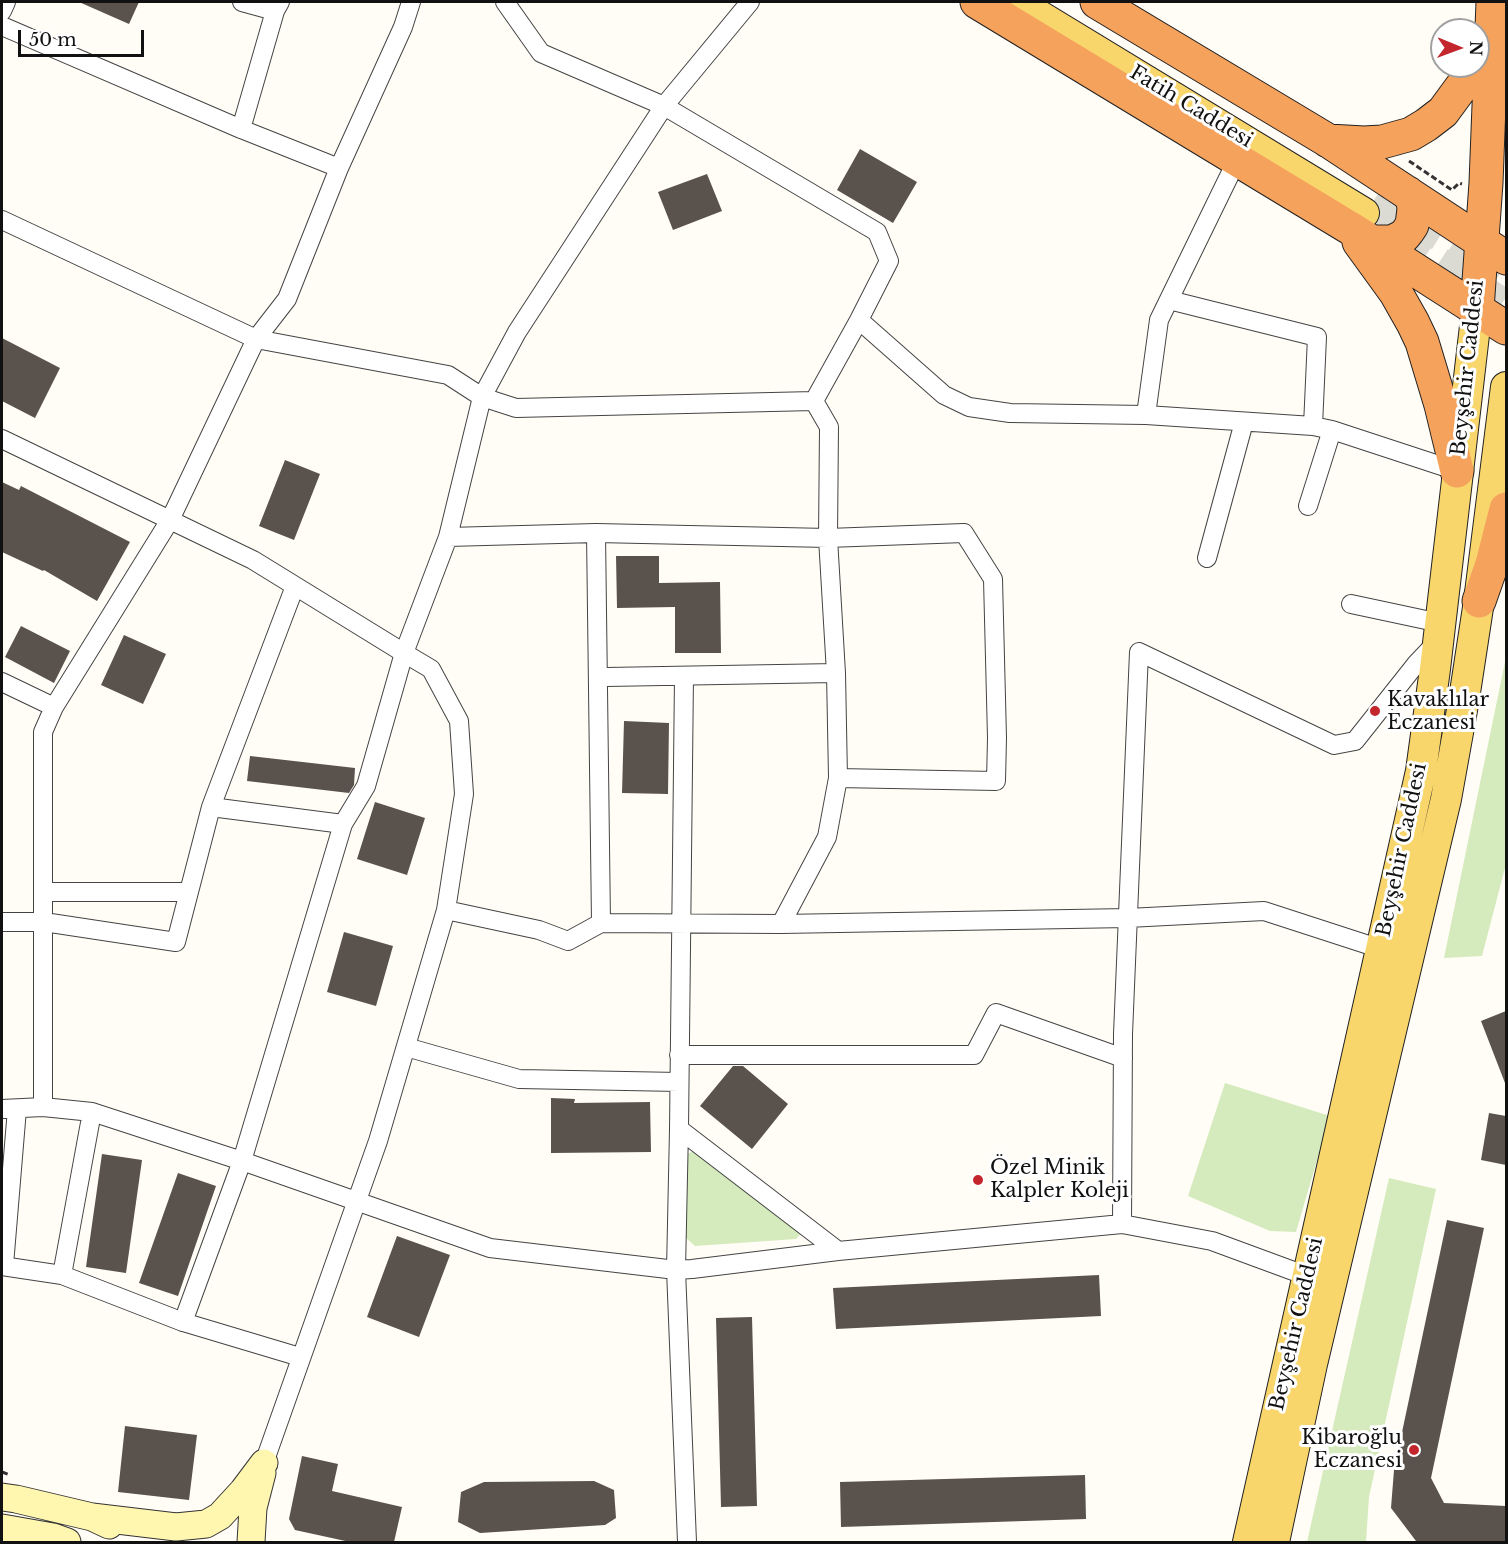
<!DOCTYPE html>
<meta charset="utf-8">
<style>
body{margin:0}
#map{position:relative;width:1508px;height:1544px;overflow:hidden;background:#fffdf5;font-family:"Libre Baskerville",serif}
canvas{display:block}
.frame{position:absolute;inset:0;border:3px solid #111;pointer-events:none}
.north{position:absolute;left:1430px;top:18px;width:60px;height:60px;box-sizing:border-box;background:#fff;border:2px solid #a0a0a0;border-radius:50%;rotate:91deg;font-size:16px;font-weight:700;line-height:24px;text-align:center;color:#111}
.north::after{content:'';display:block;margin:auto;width:21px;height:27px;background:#c4262e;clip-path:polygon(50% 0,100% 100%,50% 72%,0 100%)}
.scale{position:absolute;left:18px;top:30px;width:126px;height:27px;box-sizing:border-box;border:3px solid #111;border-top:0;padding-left:8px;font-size:18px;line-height:21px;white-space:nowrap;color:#111;-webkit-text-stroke:4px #fff;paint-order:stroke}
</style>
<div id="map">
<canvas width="1508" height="1544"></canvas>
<div class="frame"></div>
<div class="north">N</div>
<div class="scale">50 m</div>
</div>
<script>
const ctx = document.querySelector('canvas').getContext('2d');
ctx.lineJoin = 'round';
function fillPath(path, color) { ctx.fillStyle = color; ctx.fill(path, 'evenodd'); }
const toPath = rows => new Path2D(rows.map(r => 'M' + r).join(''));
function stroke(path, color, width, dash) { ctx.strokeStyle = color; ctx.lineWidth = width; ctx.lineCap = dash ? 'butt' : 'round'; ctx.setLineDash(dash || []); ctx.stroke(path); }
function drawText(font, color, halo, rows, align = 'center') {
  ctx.font = font + ' "Libre Baskerville",serif'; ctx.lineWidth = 6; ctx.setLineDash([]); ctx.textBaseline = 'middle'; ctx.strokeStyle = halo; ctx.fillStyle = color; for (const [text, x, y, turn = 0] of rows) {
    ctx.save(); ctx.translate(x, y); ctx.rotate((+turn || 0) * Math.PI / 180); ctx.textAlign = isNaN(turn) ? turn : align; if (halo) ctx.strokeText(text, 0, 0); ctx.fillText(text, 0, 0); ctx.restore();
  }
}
const green = toPath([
 [1506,657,1506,864,1482,956,1444,958],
 [1225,1083,1330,1116,1296,1232,1270,1231,1188,1196],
 [698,1149,803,1231,796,1239,695,1246,684,1236,687,1154],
 [1389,1178,1436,1189,1369,1497,1366,1542,1307,1542]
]);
const building = toPath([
 [79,2,139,2,129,24],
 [860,149,917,182,893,223,837,190],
 [707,174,722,211,673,230,658,192],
 [2,338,60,368,35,418,2,401],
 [285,460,320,474,294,540,259,526],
 [2,482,19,490,21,486,130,542,97,601,44,570,43,571,2,552],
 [616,556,659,556,659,583,720,582,721,653,675,653,675,607,617,608],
 [21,626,70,651,54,683,5,657],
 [124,635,166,654,143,704,101,685],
 [624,721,669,723,668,794,622,793],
 [250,756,355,768,354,785,349,793,247,781],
 [375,802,425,818,407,875,357,859],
 [344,932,393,946,376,1006,327,992],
 [1506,1011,1506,1083,1505,1083,1481,1021],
 [733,1066,743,1066,788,1104,752,1149,700,1106],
 [551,1098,575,1099,574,1103,650,1102,651,1152,551,1153],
 [1489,1113,1506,1116,1506,1165,1481,1160],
 [102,1154,142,1160,126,1273,86,1267],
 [178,1173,216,1186,178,1296,139,1283],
 [1447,1220,1484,1228,1431,1478,1444,1503,1506,1506,1506,1542,1416,1541,1391,1508,1394,1470],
 [397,1236,450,1255,419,1337,367,1317],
 [1099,1275,1101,1316,836,1329,833,1288],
 [752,1317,757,1506,721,1507,716,1318],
 [125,1426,197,1435,189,1500,118,1492],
 [302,1456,338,1464,332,1491,402,1507,394,1542,350,1542,295,1530,289,1519],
 [1085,1475,1086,1519,841,1527,840,1482],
 [594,1481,614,1490,616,1518,605,1525,480,1533,458,1522,461,1492,484,1482]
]);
const primaryTunnel = toPath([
 [1376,197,1452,244,1499,275],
 [1364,213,1506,305]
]);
const path = toPath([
 [1409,161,1452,190,1459,183,1462,184],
 [2,1472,10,1475]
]);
const street = toPath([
 [242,2,275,11],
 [2,11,6,2],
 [2,26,241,129,339,168],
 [241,129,275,11,280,2],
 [2,220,256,339,448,375,482,397,516,408,814,401,859,320,889,261,877,232,664,106,541,53,505,2],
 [1169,300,1317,337,1313,426],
 [859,320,944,395,969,407,1010,413,1146,415,1313,426,1332,430,1457,471],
 [1146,415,1159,320,1237,160],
 [2,439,253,560,404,653,431,669,459,721,464,794,446,910,378,1141,264,1463],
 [1308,506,1332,430],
 [596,533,601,923],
 [448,537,596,533,828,538,964,533,993,579,997,738,996,781,838,778],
 [1207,558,1244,422],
 [1351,604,1440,623],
 [598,676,606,677,836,673],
 [684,676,679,1129,676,1270,687,1542],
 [2,682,54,707],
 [211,807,343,824,366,786,404,653,448,537,482,397,517,332,664,106,750,2],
 [44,892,189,892],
 [446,910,539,930,568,941,601,923,781,924,1128,918,1264,911,1381,949],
 [2,922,44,922,176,942,211,807,295,586],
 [781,924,827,837,838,778,836,673,828,538,829,427,814,401],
 [406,1047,519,1079,679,1082],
 [679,1055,974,1055,996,1013,1123,1058],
 [43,1107,43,732,54,707,170,520,256,339,287,299,339,168,403,27,411,2],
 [2,1109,43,1107,92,1112,242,1161,490,1248,676,1270,692,1269,838,1251],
 [679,1129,838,1251,1122,1224,1212,1241,1307,1276],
 [1122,1224,1123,1034,1139,652,1334,745,1355,741,1416,664,1437,642],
 [4,1265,17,1109],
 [2,1266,62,1275,183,1322,300,1357],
 [62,1275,92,1112],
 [183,1322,242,1161,343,824]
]);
const secondary = toPath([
 [2,1497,16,1499,92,1517,109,1525],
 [92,1517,176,1527,206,1524,220,1516,243,1491,264,1463],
 [2,1528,53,1537,67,1542],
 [251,1542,253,1508,262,1473]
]);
const primary = toPath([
 [1017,2,1364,213],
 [1248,1542,1421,771,1435,669,1477,309],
 [1274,1542,1312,1364,1446,799,1464,699,1479,601,1506,387]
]);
const highway = toPath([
 [977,2,1350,228,1506,328],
 [1097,2,1327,140,1506,258],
 [1328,141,1364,143,1382,142,1411,134,1426,125,1443,112,1465,82,1473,66],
 [1359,242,1396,293,1413,323,1422,342,1441,405,1457,471],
 [1371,242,1392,242,1404,236,1408,231,1412,225,1414,209,1413,201,1408,193],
 [1477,309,1486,183,1493,2],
 [1479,601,1492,564,1506,509]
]);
const markers = [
 [1375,711,6,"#c4262e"],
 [978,1180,6,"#c4262e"],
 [1414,1450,6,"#c4262e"]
];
const streetNames = [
 ["Fatih Caddesi",1191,107,31],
 ["Beyşehir Caddesi",1468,368,-84],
 ["Beyşehir Caddesi",1402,850,-78],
 ["Beyşehir Caddesi",1297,1324,-77]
];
const poiNames = [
 ["Kavaklılar",1387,700],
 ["Eczanesi",1387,723],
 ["Özel Minik",990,1168],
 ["Kalpler Koleji",990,1191],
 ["Kibaroğlu",1402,1438,"right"],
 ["Eczanesi",1402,1461,"right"]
];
fillPath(green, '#d5ebbd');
fillPath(building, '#5a524d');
stroke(primaryTunnel, '#dbdad3', 30, [30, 15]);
stroke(street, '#444', 20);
stroke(secondary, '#333', 29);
stroke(primary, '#222', 32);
stroke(highway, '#222', 35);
stroke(path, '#333', 3, [6, 3]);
stroke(street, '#fff', 18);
stroke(secondary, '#fff6b0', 27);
stroke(primary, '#f9d66b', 30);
stroke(highway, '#f5a25d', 33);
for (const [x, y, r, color] of markers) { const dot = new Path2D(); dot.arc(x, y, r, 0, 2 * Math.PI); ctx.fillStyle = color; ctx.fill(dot); stroke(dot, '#fff', 2); }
drawText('20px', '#111', '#fff', streetNames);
drawText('20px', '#111', '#fff', poiNames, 'left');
</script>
